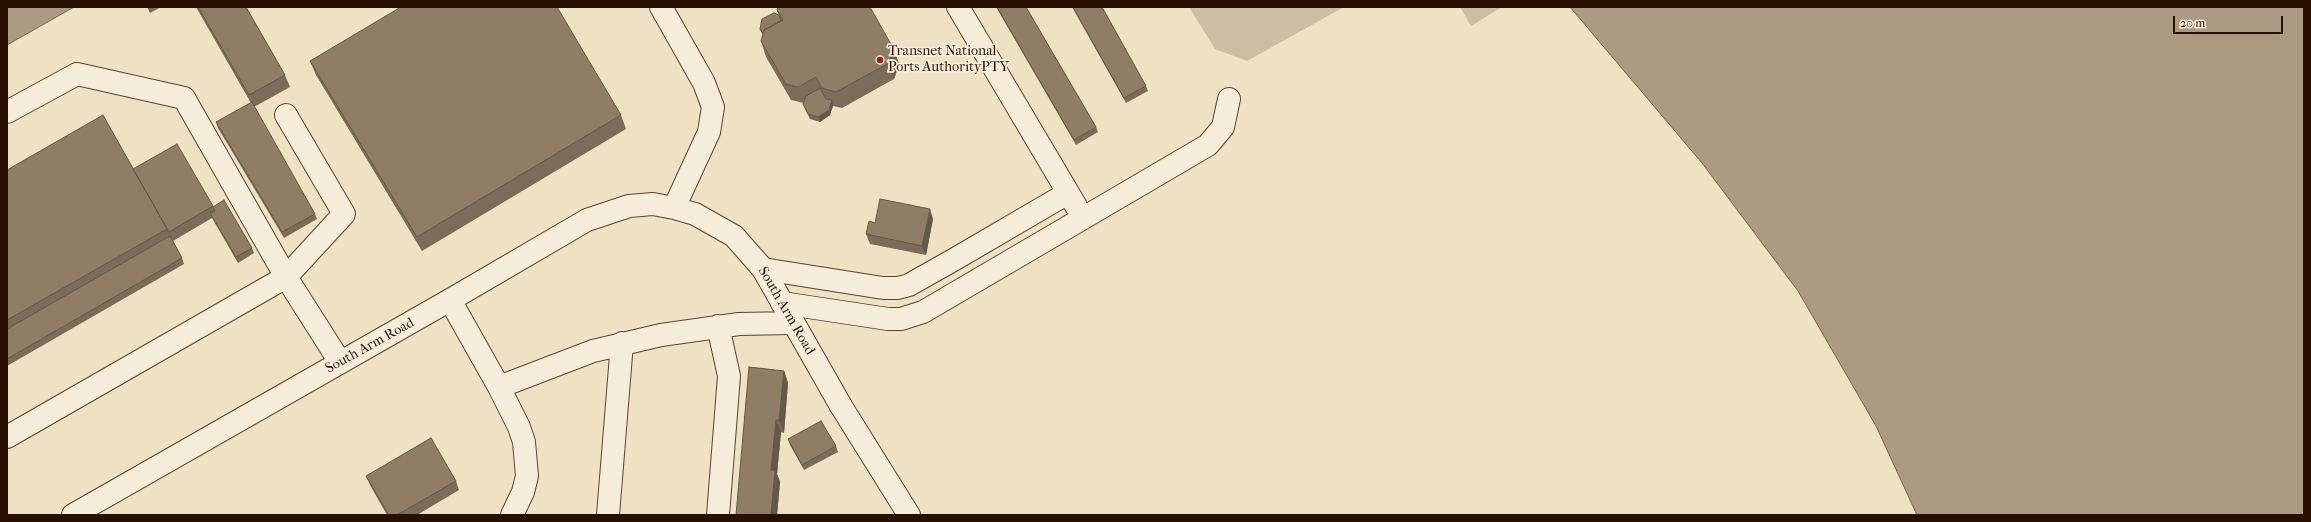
<!DOCTYPE html>
<style>
body{margin:0}
#map{position:relative;width:2311px;height:522px;overflow:hidden;background:#efe2c4;font-family:"IM FELL French Canon",serif}
canvas{display:block}
.frame{position:absolute;inset:0;border:8px solid #280f00;pointer-events:none}
.scale{position:absolute;left:2173px;top:16px;width:110px;height:18px;box-sizing:border-box;border:2px solid #280f00;border-top:0;padding-left:5px;font-size:12px;line-height:14px;white-space:nowrap;color:#280f00;-webkit-text-stroke:3px #f5ecd9;paint-order:stroke}
</style>
<div id="map">
<canvas width="2311" height="522"></canvas>
<div class="frame"></div>
<div class="scale">20 m</div>
</div>
<script>
const ctx = document.querySelector('canvas').getContext('2d');
ctx.lineJoin = 'round';
function fillPath(path, color) { ctx.fillStyle = color; ctx.fill(path, 'evenodd'); }
const toPath = rows => new Path2D(rows.map(r => 'M' + r).join(''));
function stroke(path, color, width, dash) { ctx.strokeStyle = color; ctx.lineWidth = width; ctx.lineCap = dash ? 'butt' : 'round'; ctx.setLineDash(dash || []); ctx.stroke(path); }
function drawText(font, color, halo, rows, align = 'center') {
  ctx.font = font + ' "IM FELL French Canon",serif'; ctx.lineWidth = 3.5; ctx.setLineDash([]); ctx.textBaseline = 'middle'; ctx.strokeStyle = halo; ctx.fillStyle = color; for (const [text, x, y, turn = 0] of rows) {
    ctx.save(); ctx.translate(x, y); ctx.rotate((+turn || 0) * Math.PI / 180); ctx.textAlign = isNaN(turn) ? turn : align; if (halo) ctx.strokeText(text, 0, 0); ctx.fillText(text, 0, 0); ctx.restore();
  }
}
const green = toPath([
 [1189,7,1344,7,1247,61,1215,49],
 [1460,7,1502,7,1471,26]
]);
const water = toPath([
 [7,7,74,7,7,45,7,7],
 [1570,7,2304,7,2304,515,1917,515,1876,426,1798,291,1702,163,1570,7]
]);
const lane = toPath([
 [958,7,1076,206],
 [7,112,77,74,184,98,286,277,340,362],
 [763,269,883,288,898,288,909,285,955,259,1068,193],
 [450,300,499,387,519,427,524,442,527,476,523,492,512,515],
 [782,303,888,319,901,319,923,312,1208,145,1223,127,1229,99],
 [718,326,729,376,718,515],
 [499,387,593,351,661,335,739,324,793,323],
 [841,406,909,515],
 [7,437,286,277,344,214,286,115],
 [608,515,622,343]
]);
const street = toPath([
 [661,7,704,83,713,107,709,132,674,208],
 [73,515,450,300,587,220,629,206,653,204,674,208,695,214,734,236,763,269,841,406]
]);
const wall = toPath([
 [147,7,161,7,150,13],
 [196,7,246,7,285,75,290,87,254,107,315,214,317,219,284,238,218,128,216,122,251,103],
 [996,7,1026,7,1096,127,1098,132,1076,145],
 [1072,7,1102,7,1146,86,1148,91,1126,103],
 [777,10,893,48,899,64,894,79,842,108,833,106,830,115,820,122,810,119,805,109,804,103,791,100,766,57,761,41,763,35,760,29,779,15],
 [310,61,621,115,626,129,422,251,316,75],
 [133,169,213,207,252,248,254,253,238,263,212,218,173,241,182,258,184,264,7,366,7,170],
 [933,219,926,255,870,244,866,234,875,223],
 [749,367,784,371,788,383,784,433,781,432,777,474,780,482,777,515],
 [788,439,836,446,838,452,804,470,790,445],
 [366,476,456,481,459,490,417,515,387,515,370,485]
]);
const shadedWall = toPath([
 [893,48,899,64,894,79,889,63],
 [832,100,833,105,830,115,820,122,818,117],
 [930,209,933,219,926,255,922,246],
 [784,371,788,383,784,433,779,420],
 [776,420,781,432,777,474,780,482,777,515,771,515,771,470]
]);
const building = toPath([
 [198,7,246,7,285,75,249,95,198,7],
 [401,7,557,7,621,115,417,237,310,61,401,7],
 [778,7,870,7,893,48,889,63,836,92,822,88,816,77,798,87,786,84,761,41,764,30,783,20,777,10,778,7],
 [997,7,1026,7,1096,127,1074,140,997,7],
 [1073,7,1102,7,1146,86,1124,98,1073,7],
 [774,13,779,15,781,21,764,30,763,34,760,29,762,19,774,13],
 [820,88,826,99,832,100,829,110,818,117,808,114,803,104,806,96,820,88],
 [252,102,315,214,282,232,216,122,252,102],
 [103,115,167,229,7,320,7,170,103,115],
 [177,144,213,206,169,232,133,169,177,144],
 [880,199,930,209,922,246,866,234,869,221,875,223,880,199],
 [224,200,252,248,236,257,210,213,215,211,213,207,224,200],
 [170,236,182,258,7,359,7,329,170,236],
 [749,367,784,371,779,420,776,420,771,470,775,470,771,515,736,515,749,367],
 [821,421,836,446,802,465,788,439,821,421],
 [431,438,456,481,397,515,389,515,366,476,431,438]
]);
const markers = [
 [880,60,4,"#8f2418"]
];
const poiNames = [
 ["Transnet National",888,52],
 ["Ports AuthorityPTY",888,68]
];
const streetNames = [
 ["South Arm Road",786,311,60],
 ["South Arm Road",370,346,-29]
];
fillPath(green, '#cdbea3');
fillPath(water, '#ab9a81');
stroke(water, '#77624d', 1);
stroke(lane, '#5a4431', 24);
stroke(street, '#5a4431', 24);
stroke(lane, '#f5ecd9', 22);
stroke(street, '#f5ecd9', 22);
fillPath(wall, '#7b6c58');
fillPath(shadedWall, '#645847');
fillPath(building, '#8f7d66');
stroke(building, '#645847', 1);
for (const [x, y, r, color] of markers) { const dot = new Path2D(); dot.arc(x, y, r, 0, 2 * Math.PI); ctx.fillStyle = color; ctx.fill(dot); stroke(dot, '#f5ecd9', 1.5); }
drawText('14px', '#280f00', '#f5ecd9', poiNames, 'left');
drawText('14px', '#280f00', '#f5ecd9', streetNames);
</script>
